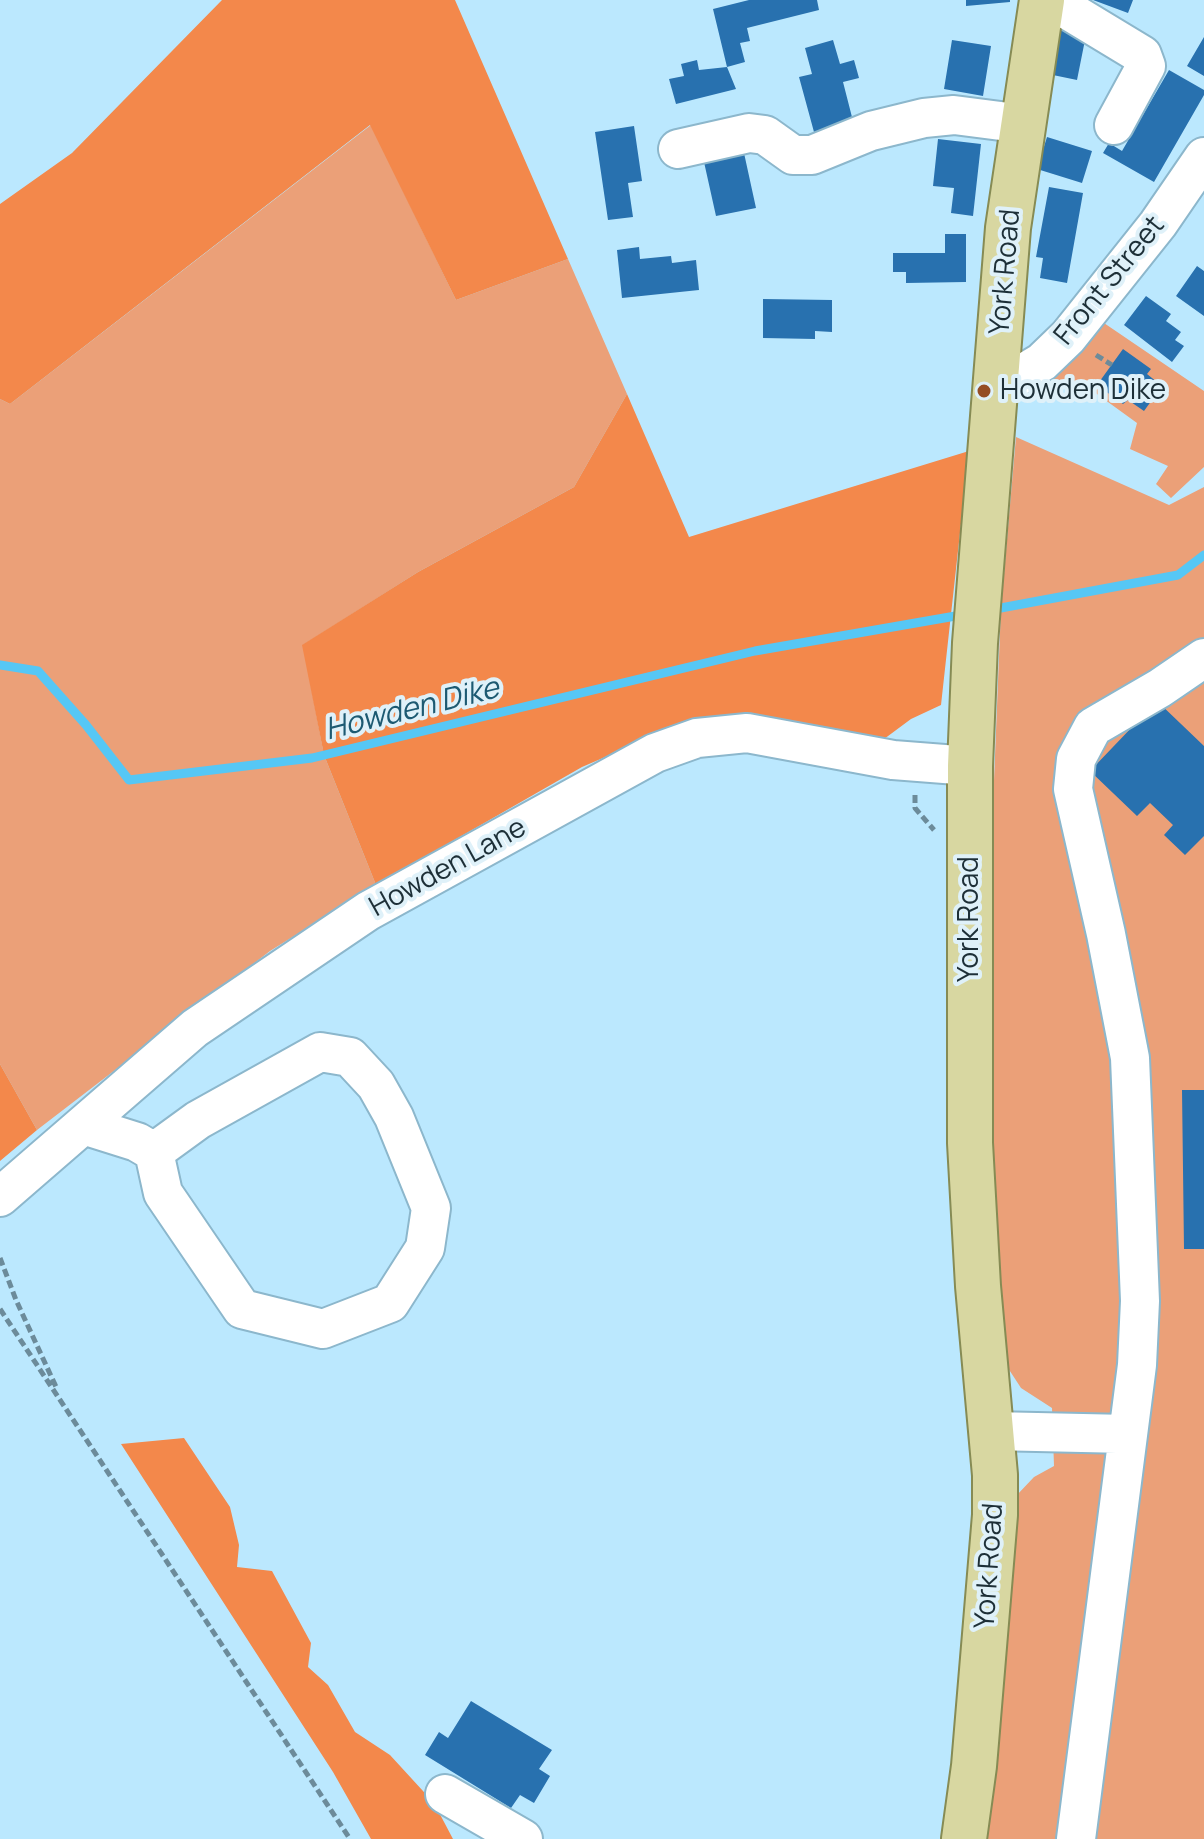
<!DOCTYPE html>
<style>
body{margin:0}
canvas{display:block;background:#bbe8fe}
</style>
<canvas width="1204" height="1839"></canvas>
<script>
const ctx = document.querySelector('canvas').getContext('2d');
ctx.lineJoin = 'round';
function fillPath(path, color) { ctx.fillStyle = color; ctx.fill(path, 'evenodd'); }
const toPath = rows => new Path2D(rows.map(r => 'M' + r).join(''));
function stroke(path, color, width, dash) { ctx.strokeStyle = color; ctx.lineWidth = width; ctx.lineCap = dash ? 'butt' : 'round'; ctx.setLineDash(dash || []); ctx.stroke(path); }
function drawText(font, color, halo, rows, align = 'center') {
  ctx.font = font + ' Manrope,sans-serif'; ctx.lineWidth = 8; ctx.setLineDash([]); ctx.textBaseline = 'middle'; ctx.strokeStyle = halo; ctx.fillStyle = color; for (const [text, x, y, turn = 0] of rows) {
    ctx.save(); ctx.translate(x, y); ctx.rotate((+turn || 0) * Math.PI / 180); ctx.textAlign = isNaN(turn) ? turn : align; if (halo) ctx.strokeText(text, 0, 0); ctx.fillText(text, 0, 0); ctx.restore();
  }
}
const green = toPath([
 [371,125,456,300,568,259,627,394,574,487,418,572,303,645,324,755,376,885,270,951,37,1130,0,1064,0,399,10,404],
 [1101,321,1204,391,1204,467,1171,498,1156,484,1168,466,1130,449,1137,423,1090,389,1072,393,1052,377],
 [1016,437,1169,505,1204,487,1204,1839,984,1839,1016,1496,1034,1477,1054,1466,1052,1408,1021,1388,1006,1365,988,1165,993,805,1001,608]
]);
const forest = toPath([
 [222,0,455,0,568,259,456,300,370,125,10,404,0,399,0,204,72,153],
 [627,394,689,537,969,451,941,705,911,719,880,742,675,727,582,767,376,885,324,755,302,645,418,572,574,487],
 [0,1064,37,1130,0,1161],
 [184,1438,230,1507,239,1545,237,1567,272,1571,311,1643,308,1667,328,1685,355,1732,390,1755,434,1803,453,1839,371,1839,333,1772,121,1444]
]);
const stream = toPath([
 [990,610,1178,575,1204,555],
 [0,665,38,671,86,725,129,780,312,758,755,651,967,614]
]);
const building = toPath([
 [749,0,817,0,819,10,747,28,750,41,740,43,745,62,727,67,713,9],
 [966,0,1010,0,1010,2,966,6],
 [1093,0,1133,0,1128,13],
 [1057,29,1086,35,1077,80,1048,74],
 [1204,37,1204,76,1187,66],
 [833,40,840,64,854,60,859,78,843,82,853,121,814,132,799,77,812,74,805,48],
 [952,40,991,46,983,96,944,89],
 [697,60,699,70,727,67,736,89,676,104,669,79,684,76,681,64],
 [1169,70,1204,90,1204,95,1154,182,1103,153,1109,143,1122,151],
 [634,126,642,181,628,183,633,217,608,220,595,132],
 [1047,137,1092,151,1082,183,1037,169],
 [938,139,981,144,973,216,951,213,954,188,933,186],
 [744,153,756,208,716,216,704,162],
 [1049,187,1083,193,1067,283,1040,278,1043,258,1036,257],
 [945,234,966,234,966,282,906,283,906,272,893,272,893,253,945,253],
 [639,247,640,259,671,256,672,263,696,260,699,290,622,298,617,250],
 [1197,266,1204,271,1204,316,1176,296],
 [1146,296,1171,314,1166,321,1181,332,1175,340,1184,346,1172,362,1124,325],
 [763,299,832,300,832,332,815,331,815,339,763,338],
 [1123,349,1151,369,1147,374,1162,386,1144,411,1128,400,1123,404,1097,385],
 [1157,701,1204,746,1204,836,1185,855,1164,835,1173,825,1150,803,1137,816,1090,771],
 [1182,1090,1204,1090,1204,1249,1184,1249],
 [471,1701,552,1750,539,1769,550,1776,534,1803,520,1795,511,1808,425,1755,439,1732,448,1738]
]);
const path = toPath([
 [1096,355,1112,365],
 [915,795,915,808,934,830],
 [0,1258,16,1300,57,1389],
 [0,1309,350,1839]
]);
const minor = toPath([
 [1043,0,1061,6,1142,55,1146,66,1114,125],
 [678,149,749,133,765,135,793,155,812,155,871,131,924,118,954,115,1024,124],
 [996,381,1017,377,1042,362,1068,337,1158,224,1204,157],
 [83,1125,137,1142,154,1152,163,1193,242,1309,323,1329,390,1303,425,1248,431,1208,394,1117,376,1085,350,1057,320,1052,198,1120,154,1152],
 [0,1197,195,1028,368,911,655,753,697,738,747,733,893,760,970,766],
 [991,1431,1128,1434],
 [445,1794,523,1839],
 [1076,1839,1137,1365,1140,1301,1130,1058,1106,934,1073,789,1076,759,1093,727,1160,688,1204,658]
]);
const major = toPath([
 [964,1839,974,1766,995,1515,995,1475,978,1286,970,1143,970,766,975,643,1008,228,1042,0]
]);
const markers = [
 [984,391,8,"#944e25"]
];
const streetNames = [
 ["York Road",1006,272,-85],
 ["Front Street",1110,281,-51],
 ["Howden Lane",448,868,-29],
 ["York Road",970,919,-90],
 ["York Road",990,1566,-86]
];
const poiNames = [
 ["Howden Dike",1000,391]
];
const waterNames = [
 ["Howden Dike",412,710,-14]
];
fillPath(green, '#eba078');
fillPath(forest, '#f3884b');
stroke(stream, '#56c7f5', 9);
fillPath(building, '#2871af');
stroke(minor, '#8cb7cc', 42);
stroke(major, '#868b54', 48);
stroke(path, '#6c8b9a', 5, [8, 4]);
stroke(minor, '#fff', 38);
stroke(major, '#d8d7a1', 44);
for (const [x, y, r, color] of markers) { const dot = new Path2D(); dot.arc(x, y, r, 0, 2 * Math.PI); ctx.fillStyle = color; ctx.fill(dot); stroke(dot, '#dff1f9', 3); }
drawText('28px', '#1d2f37', '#dff1f9', streetNames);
drawText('28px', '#1d2f37', '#dff1f9', poiNames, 'left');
drawText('italic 30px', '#1d5a72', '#dff1f9', waterNames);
</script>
